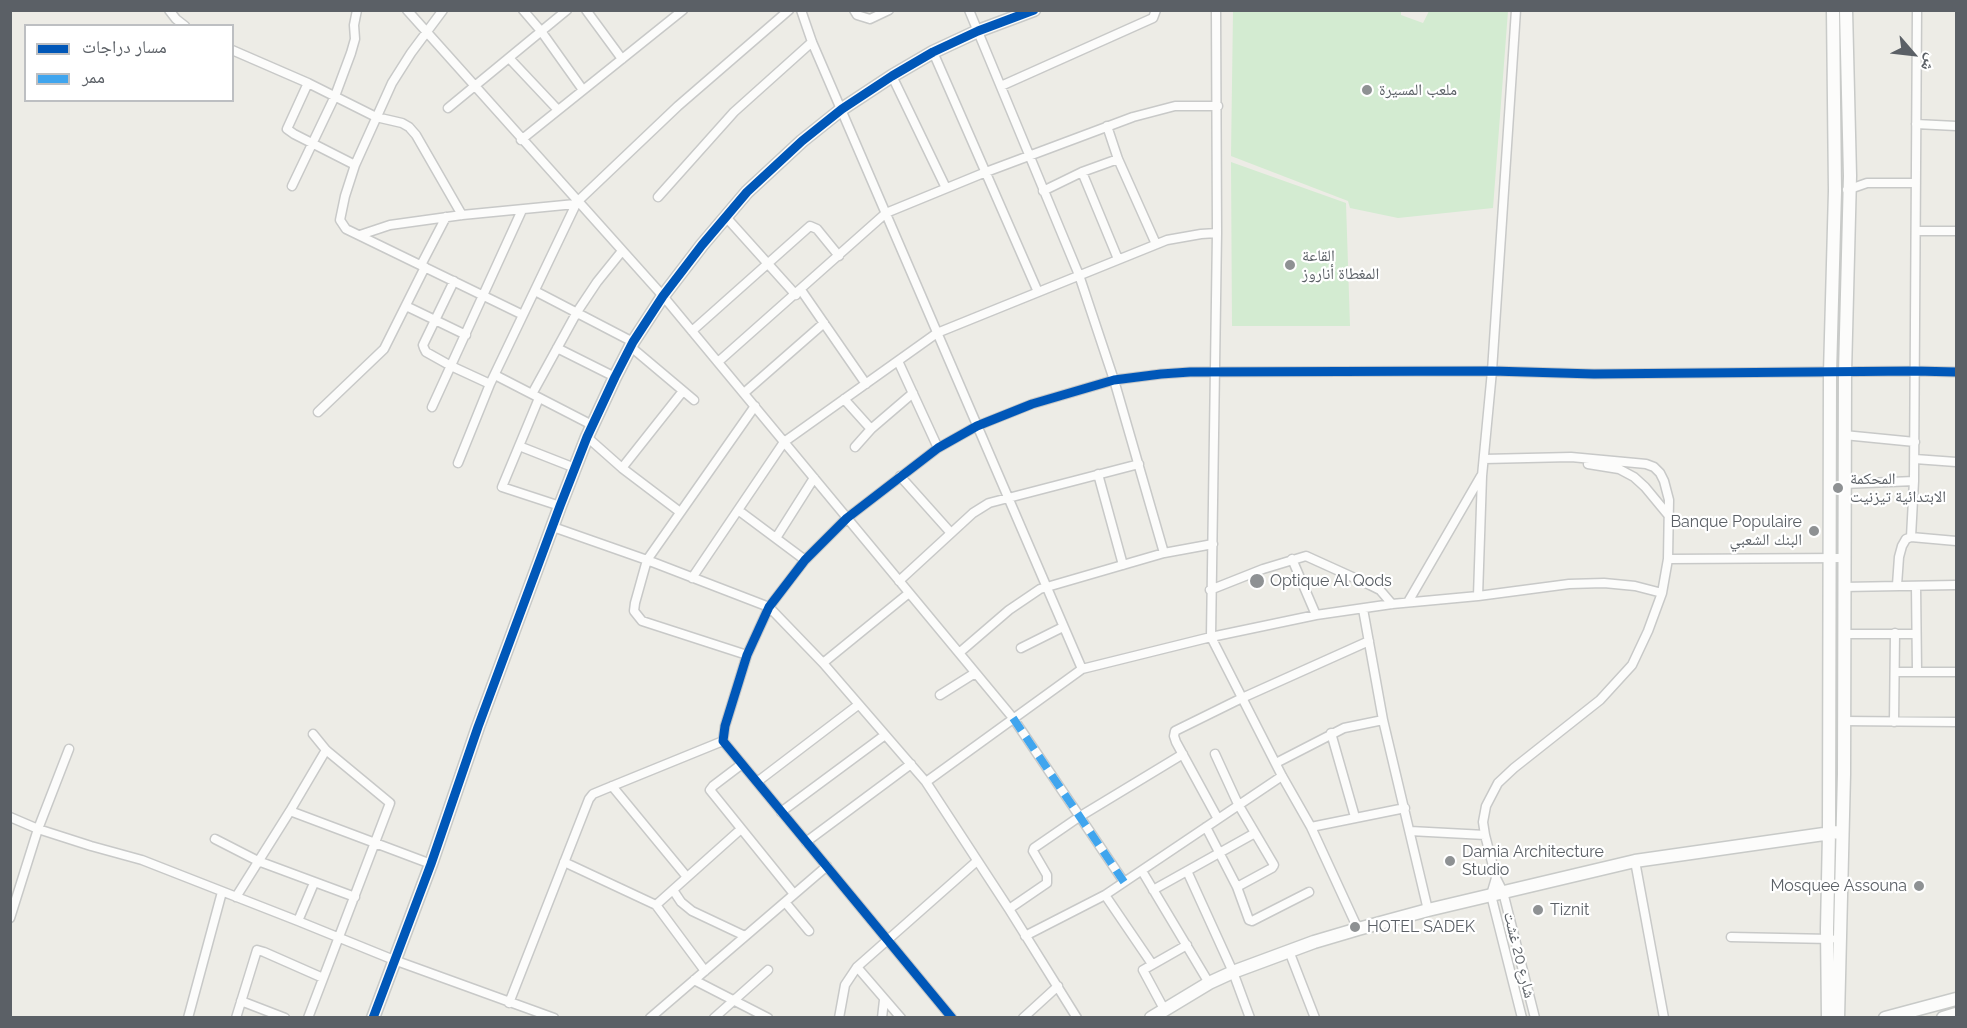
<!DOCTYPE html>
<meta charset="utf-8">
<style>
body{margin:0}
#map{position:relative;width:1967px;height:1028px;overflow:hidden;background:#edece6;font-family:Raleway,"Noto Naskh Arabic",sans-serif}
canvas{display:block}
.frame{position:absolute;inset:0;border:12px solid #5b6066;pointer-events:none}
.legend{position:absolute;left:24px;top:24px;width:210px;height:78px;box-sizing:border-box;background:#fff;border:2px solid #bdbfc2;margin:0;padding:8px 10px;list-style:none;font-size:18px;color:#5b6066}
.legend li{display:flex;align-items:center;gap:12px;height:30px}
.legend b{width:30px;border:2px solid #bdbfc2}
.north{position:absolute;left:1883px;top:24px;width:60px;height:60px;-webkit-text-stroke:4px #fff;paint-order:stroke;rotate:118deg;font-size:16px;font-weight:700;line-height:24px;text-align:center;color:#5b6066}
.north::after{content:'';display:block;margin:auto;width:21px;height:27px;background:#5b6066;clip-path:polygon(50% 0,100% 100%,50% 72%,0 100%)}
</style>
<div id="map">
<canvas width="1967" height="1028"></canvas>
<div class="frame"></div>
<ul class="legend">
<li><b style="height:8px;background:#0057b8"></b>مسار دراجات</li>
<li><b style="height:8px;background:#40a5ee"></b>ممر</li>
</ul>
<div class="north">ش</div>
</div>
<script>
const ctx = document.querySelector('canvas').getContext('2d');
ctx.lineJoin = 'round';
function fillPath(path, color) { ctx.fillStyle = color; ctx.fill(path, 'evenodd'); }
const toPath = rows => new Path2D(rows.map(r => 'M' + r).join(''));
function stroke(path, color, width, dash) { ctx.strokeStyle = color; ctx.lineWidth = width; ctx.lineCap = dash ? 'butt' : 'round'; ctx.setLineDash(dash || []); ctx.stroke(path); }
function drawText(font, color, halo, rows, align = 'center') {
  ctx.font = font + ' Raleway,"Noto Naskh Arabic",sans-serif'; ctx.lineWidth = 4.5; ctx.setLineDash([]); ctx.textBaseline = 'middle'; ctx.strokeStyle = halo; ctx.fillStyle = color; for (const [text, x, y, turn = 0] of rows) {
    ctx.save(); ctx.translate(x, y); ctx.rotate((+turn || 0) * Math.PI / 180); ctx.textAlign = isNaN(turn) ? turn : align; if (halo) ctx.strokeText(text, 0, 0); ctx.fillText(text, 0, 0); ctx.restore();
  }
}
const green = toPath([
 [1233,11,1401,11,1401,15,1423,23,1429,11,1508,11,1493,208,1398,218,1350,208,1348,201,1231,156],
 [1231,162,1346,203,1350,326,1232,326]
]);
const street = toPath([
 [169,10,176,19,185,26],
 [407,10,663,296,1013,718,1124,882],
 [443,10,411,53,392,83,355,165,345,196,340,220,346,229,523,315],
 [523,10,541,31,583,90],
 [586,10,622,59],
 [801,10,812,42,1082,669],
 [854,10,857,15,870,19,889,10],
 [969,10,1079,275,1114,380,1164,553],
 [1216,10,1217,233,1211,637,1282,776,1311,827,1358,929],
 [232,50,308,83,376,117,402,123,409,127,416,135,462,215],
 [933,52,1038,292],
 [509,58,558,110],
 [892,76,946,188],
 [308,83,287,129,294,134,355,165],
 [1001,86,1153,18,1156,10],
 [448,108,567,10],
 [1916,124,1956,126],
 [1107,126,1118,159,1156,244],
 [521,140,683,10],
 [1082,172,1118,259],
 [292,186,335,96,351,53,355,39,354,25,357,10],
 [1847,190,1867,183,1916,183],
 [1043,191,1082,172,1118,159],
 [658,197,734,112,812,42],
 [725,216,796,295],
 [1916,231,1956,231],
 [360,235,390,225,462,215,575,204],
 [421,265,446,217],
 [454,281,423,345,424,348,426,352,451,366,490,384],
 [801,290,866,384],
 [535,291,633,342],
 [406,306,466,335],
 [692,331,810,226,817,229,839,256],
 [631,347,694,400],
 [557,348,615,377],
 [898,361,938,448],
 [718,362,886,213,986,172,1133,117,1175,106,1218,106],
 [495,375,592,425],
 [744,393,824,323],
 [532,394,577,312,597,282,622,251],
 [539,398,502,487,560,506],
 [844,399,871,429],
 [432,407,522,210],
 [318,412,384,349,425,267],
 [1844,435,1915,442],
 [587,437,622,468,680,512],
 [519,446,575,468],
 [855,447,871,429,913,393],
 [1484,459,1571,457,1646,464,1654,467,1660,473,1664,481,1669,500,1668,559,1662,593,1648,631,1632,665,1600,700,1514,768,1498,783,1486,806,1483,822,1485,835,1496,878,1503,892,1535,1018],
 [1915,459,1956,462],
 [458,463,490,384,577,202,678,106,789,10],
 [1588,464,1619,469,1634,477,1645,487,1669,516],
 [622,468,683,391],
 [1098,474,1123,565],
 [900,476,951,533],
 [1844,484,1914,481],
 [738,510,805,560],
 [553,527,647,560,769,607,823,663,926,782,1009,909,1077,1018],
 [1911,537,1956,541],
 [776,538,814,478],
 [1292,559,1316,615],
 [1668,559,1843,558],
 [692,578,784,442,937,333,1167,240,1201,234,1217,233],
 [899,581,973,513,989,503,1139,464],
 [1897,585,1899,557,1902,546,1906,539,1911,537,1914,481,1917,10],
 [1916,586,1917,671],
 [1843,587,1956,585],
 [1210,590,1263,569,1306,556,1370,585,1380,590,1392,604],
 [1478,596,1482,476,1492,371,1516,10],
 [1408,602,1481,476],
 [1363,609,1383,720,1428,910],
 [1844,634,1916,634],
 [1021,648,1063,627],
 [959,653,1009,610,1040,589,1164,553,1213,544],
 [747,655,642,621,634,611,635,603,647,560,755,406],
 [823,663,909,593],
 [1895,672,1956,672],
 [940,695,975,673],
 [1843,721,1956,722],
 [1894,722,1895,633],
 [1331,733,1355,817],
 [1215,754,1238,804,1274,865,1272,868,1237,887],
 [1276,763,1344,728,1383,720],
 [742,764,713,786,710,790,794,894],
 [757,782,858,705],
 [926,782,1082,669,1211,637,1316,615,1392,604,1478,596,1569,584,1604,583,1635,586,1662,593],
 [612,786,687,877],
 [290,811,431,864],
 [781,812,885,735],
 [10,817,38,829,91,846,142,860,298,921,394,960,554,1018],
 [1218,819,1176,742,1174,736,1175,731,1242,698,1369,641],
 [1206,827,1237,887,1249,920,1252,921,1309,892],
 [1311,827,1405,808],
 [1410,831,1485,835],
 [215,839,258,861,355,897],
 [806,842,911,764],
 [1635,861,1664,1018],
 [564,862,656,905,705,971],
 [1142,871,1209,983],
 [1187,871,1233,972,1250,1018],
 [1496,878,1491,895,1522,1018],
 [673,890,681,902,692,911,745,936],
 [1153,890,1255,833],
 [1105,895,1152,964],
 [236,897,290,811,326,750],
 [785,902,809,931],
 [656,905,741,829],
 [1009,909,1047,883,1047,875,1033,851,1034,848,1079,817,1183,754],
 [10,918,38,829,69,749],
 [298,921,314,883],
 [1025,936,1105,895,1282,776],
 [1731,937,1831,939],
 [1289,951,1315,1018],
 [857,967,901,1018],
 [694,980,768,1018],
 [241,1001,285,1018],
 [509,1003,589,799,593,794,605,789,723,741],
 [1164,1009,1143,970,1187,945],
 [188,1018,222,892],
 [236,1018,257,950,264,952,323,978],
 [308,1018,390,803,326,750,313,734],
 [650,1018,827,866],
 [714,1018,768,970],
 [839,1018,845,985,857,967,977,861],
 [882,1018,884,1000],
 [952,1018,723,741,725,726,747,655,769,607,805,560,847,518,938,448,977,426,1032,404,1114,380,1161,374,1190,372,1492,371,1594,374,1915,371,1956,372],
 [1023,1018,1058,986]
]);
const secondary = toPath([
 [373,1018,431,864,478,727,560,506,587,437,615,377,633,342,663,296,702,245,747,192,802,141,842,109,892,76,933,52,978,31,1034,10],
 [1151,1018,1209,983,1233,972,1314,942,1358,929,1428,910,1635,861,1838,832],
 [1828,1018,1827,929,1829,833,1830,373,1835,191,1833,10],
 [1838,1018,1844,774,1845,373,1850,176,1846,10],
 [1885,1018,1956,999],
 [1943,1018,1956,1014]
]);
const quiet = toPath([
 [1013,718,1124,882]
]);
const cycleway = toPath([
 [373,1018,431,864,478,727,560,506,587,437,615,377,633,342,663,296,702,245,747,192,802,141,842,109,892,76,933,52,978,31,1034,10],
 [952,1018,723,741,725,726,747,655,769,607,805,560,847,518,938,448,977,426,1032,404,1114,380,1161,374,1190,372,1492,371,1594,374,1915,371,1956,372]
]);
const markers = [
 [1367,90,6,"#8e9193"],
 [1290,265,6,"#8e9193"],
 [1838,488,6,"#8e9193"],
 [1814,531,6,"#8e9193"],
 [1257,581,8,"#8e9193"],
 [1450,861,6,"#8e9193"],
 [1919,886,6,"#8e9193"],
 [1538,910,6,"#8e9193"],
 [1355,927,6,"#8e9193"]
];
const poiNames = [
 ["ملعب المسيرة",1379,90],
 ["القاعة",1302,256],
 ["المغطاة أناروز",1302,274],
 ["المحكمة",1850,479],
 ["الابتدائية تيزنيت",1850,497],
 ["Banque Populaire",1802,522,"right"],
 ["البنك الشعبي",1802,540,"right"],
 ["Optique Al Qods",1270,581],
 ["Damia Architecture",1462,852],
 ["Studio",1462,870],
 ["Mosquee Assouna",1907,886,"right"],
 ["Tiznit",1550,910],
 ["HOTEL SADEK",1367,927]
];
const streetNames = [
 ["شارع 20 غشت",1519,955,76]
];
fillPath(green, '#d3ebd1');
stroke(street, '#c8c9c8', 11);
stroke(secondary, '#c8cac8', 15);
stroke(street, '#fcfcfb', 8);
stroke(secondary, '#fcfcfb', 12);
stroke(quiet, '#40a5ee', 8, [15, 8]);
stroke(cycleway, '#0057b8', 9);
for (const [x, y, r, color] of markers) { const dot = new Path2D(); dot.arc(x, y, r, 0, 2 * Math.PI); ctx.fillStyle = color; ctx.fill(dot); stroke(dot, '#fff', 2); }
drawText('16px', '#5b6066', '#fff', poiNames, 'left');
drawText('16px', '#5b6066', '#fff', streetNames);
</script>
